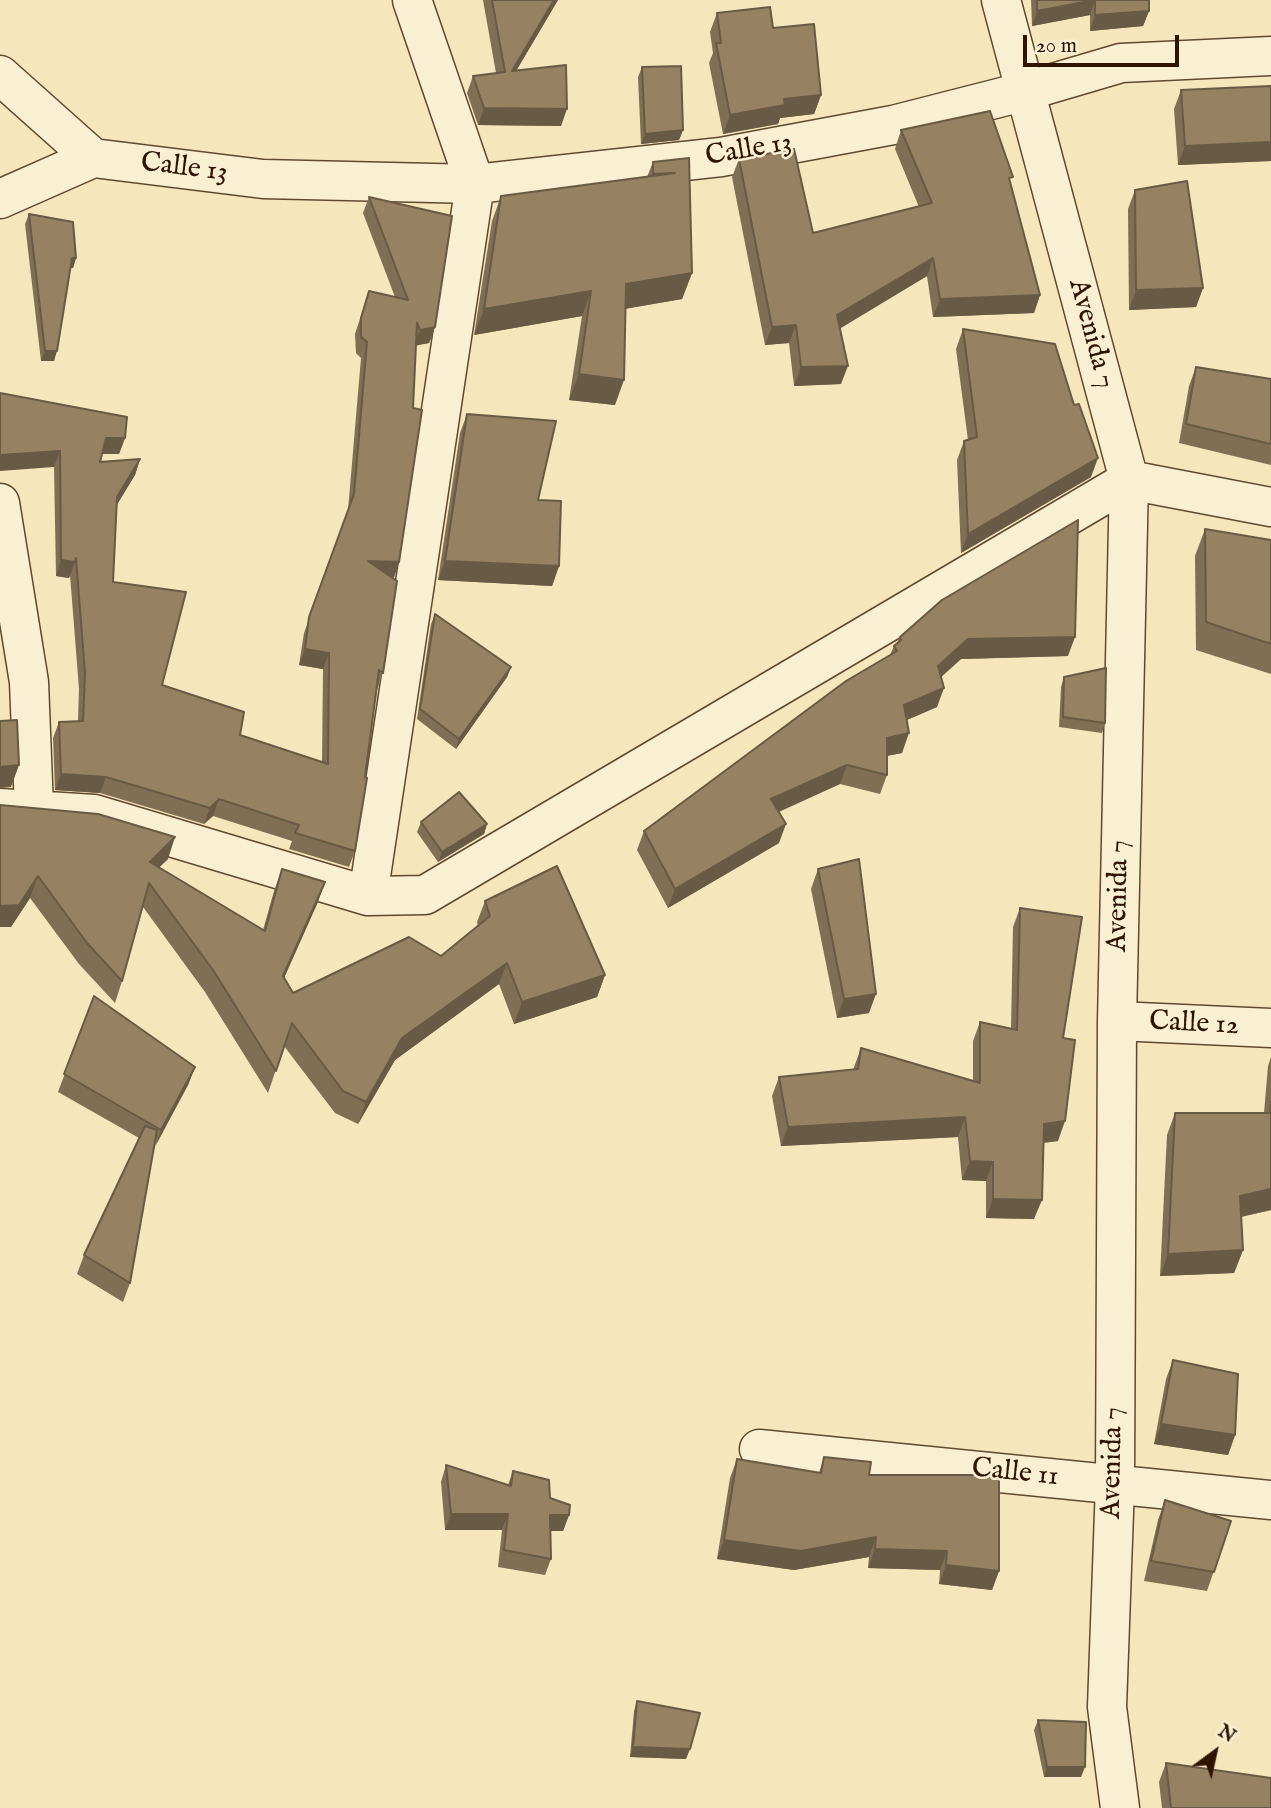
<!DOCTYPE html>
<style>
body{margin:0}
#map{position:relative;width:1271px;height:1808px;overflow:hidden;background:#f6e6bc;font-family:"IM FELL English",serif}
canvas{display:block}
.north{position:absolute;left:1180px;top:1717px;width:70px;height:70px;-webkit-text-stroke:5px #f9efd3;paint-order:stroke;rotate:33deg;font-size:19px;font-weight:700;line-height:28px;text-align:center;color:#2f1403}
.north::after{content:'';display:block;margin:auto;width:24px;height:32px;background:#2f1403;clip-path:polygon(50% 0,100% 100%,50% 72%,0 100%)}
.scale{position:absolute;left:1023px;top:35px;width:156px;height:32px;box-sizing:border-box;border:4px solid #2f1403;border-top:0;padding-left:9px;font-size:21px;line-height:24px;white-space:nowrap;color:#2f1403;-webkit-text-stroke:5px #f9efd3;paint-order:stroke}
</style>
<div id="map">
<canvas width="1271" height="1808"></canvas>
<div class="north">N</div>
<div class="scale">20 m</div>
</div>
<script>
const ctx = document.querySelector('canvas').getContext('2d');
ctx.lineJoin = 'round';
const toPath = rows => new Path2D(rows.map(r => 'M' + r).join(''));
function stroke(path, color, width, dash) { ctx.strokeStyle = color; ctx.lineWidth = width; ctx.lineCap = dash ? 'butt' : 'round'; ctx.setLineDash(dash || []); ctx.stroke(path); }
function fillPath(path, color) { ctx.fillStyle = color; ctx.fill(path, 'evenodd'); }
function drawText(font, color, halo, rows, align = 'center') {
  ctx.font = font + ' "IM FELL English",serif'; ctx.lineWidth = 5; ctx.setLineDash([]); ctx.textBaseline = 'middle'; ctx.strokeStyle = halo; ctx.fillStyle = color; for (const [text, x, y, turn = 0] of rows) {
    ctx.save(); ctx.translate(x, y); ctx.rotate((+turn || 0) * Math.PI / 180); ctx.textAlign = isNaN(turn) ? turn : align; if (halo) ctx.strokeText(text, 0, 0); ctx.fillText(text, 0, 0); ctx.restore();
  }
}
const minor = toPath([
 [1001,0,1129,480,1117,1021,1115,1484,1107,1707,1120,1808],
 [0,75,93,158],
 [93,158,263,179,475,184,721,157,893,125,1026,91,1121,63,1271,56],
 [0,199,93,158],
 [0,503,29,682,34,808],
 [0,808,94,814,368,896,425,895,1129,480,1271,507],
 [368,896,475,184,412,0],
 [1117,1021,1271,1028],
 [759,1449,1271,1500]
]);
const wall = toPath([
 [483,0,558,0,516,71,561,126,478,125,467,93,473,76,496,73],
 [1031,0,1149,0,1149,11,1143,26,1090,31,1090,15,1032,26],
 [717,13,773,28,821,95,814,114,780,118,778,124,723,134,709,63,713,53,710,32],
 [642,67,683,130,679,140,641,144,638,77],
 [1271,86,1271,161,1178,165,1174,109,1181,90],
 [901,130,1010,184,1040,295,1034,313,933,317,927,276,840,328,841,384,794,386,789,343,765,345,732,177,739,159,813,233,919,207,895,149],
 [653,162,692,273,682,299,625,309,615,405,569,400,582,316,474,335,492,221,501,196,647,177],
 [1135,190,1203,288,1196,307,1129,310,1128,209],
 [369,197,435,327,429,343,416,345,393,578,383,673,377,690,376,689,355,851,349,867,289,849,292,841,213,816,204,824,100,793,55,790,53,738,59,722,78,721,79,689,70,575,69,578,56,576,54,467,0,393,125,438,119,454,102,454,100,462,140,459,135,475,117,504,113,582,162,685,240,735,322,762,323,669,299,665,304,633,348,510,361,358,356,353,355,334,369,291,395,297,363,213],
 [29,214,76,258,73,268,70,268,54,361,41,361,25,224],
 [963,329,1074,405,1091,477,961,553,957,460,964,441,968,440,956,349],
 [1196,367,1271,379,1271,465,1179,443,1189,386],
 [467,414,538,500,559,566,552,586,438,580,460,433],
 [1205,529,1271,540,1271,674,1196,650,1195,556],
 [435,614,511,667,507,677,456,749,417,719,431,624],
 [900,637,1068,656,961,659,941,677,937,707,907,720,902,753,887,756,887,775,880,794,840,784,779,812,779,843,668,908,637,850,644,831,890,655,894,646,897,643],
 [1064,677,1105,723,1102,733,1059,727,1061,687],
 [0,805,168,859,159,867,263,930,274,891,282,869,325,882,317,904,284,978,293,993,441,956,478,926,477,922,485,901,605,975,597,997,514,1024,499,984,395,1060,358,1124,335,1113,284,1046,268,1093,205,992,143,907,122,981,115,1003,79,964,30,898,11,927,0,927],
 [421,822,487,824,484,834,438,862,417,832],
 [818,869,869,1013,837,1018,811,889],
 [1020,908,1063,1038,1058,1141,1044,1143,1034,1219,986,1218,986,1181,962,1180,958,1137,781,1146,772,1096,779,1077,853,1070,861,1048,973,1081,973,1041,980,1022,1011,1028,1013,927],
 [94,996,195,1067,188,1085,154,1147,130,1283,123,1302,77,1274,84,1255,139,1138,58,1092],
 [1271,1057,1271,1210,1241,1217,1243,1250,1234,1273,1160,1276,1167,1135,1175,1113,1264,1113,1268,1066],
 [1173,1360,1235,1435,1228,1455,1154,1444,1166,1379],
 [824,1457,869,1475,999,1571,992,1590,939,1584,940,1570,868,1568,869,1557,794,1570,717,1559,730,1478,737,1459,819,1473],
 [446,1465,508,1485,513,1471,550,1498,569,1515,563,1531,550,1531,551,1559,545,1575,498,1567,502,1530,445,1530,441,1482],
 [1165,1500,1231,1521,1207,1591,1144,1581,1158,1520],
 [637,1701,686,1759,630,1757,634,1711],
 [1038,1720,1081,1777,1044,1777,1034,1730],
 [1166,1763,1271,1808,1162,1808,1159,1782]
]);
const shadedWall = toPath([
 [554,0,558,0,506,88,512,71],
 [1095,0,1090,15,1032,26,1037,11],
 [1149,11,1143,26,1090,31,1095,15],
 [821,95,814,114,780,118,778,124,723,134,730,115,784,99],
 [484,108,567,109,561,126,478,125],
 [683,130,679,140,641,144,645,134],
 [1271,142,1271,161,1178,165,1185,146],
 [72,258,76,258,73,268,68,268],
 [933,258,927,276,831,334,837,315],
 [692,273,682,299,617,310,626,284],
 [1203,288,1196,307,1129,310,1136,290],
 [591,291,582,316,474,335,484,309],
 [1040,295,1034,313,933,317,940,299],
 [796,325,789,343,765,345,772,327],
 [435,327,429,343,414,346,420,330],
 [45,351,57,351,54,361,41,361],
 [848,366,841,384,794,386,801,367],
 [579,374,624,380,615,405,569,400],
 [106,438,125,438,119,454,100,454],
 [60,451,54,467,0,471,0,455],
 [1098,458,1091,477,961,553,968,534],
 [140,459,135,475,112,513,117,497],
 [61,560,75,562,69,578,56,576],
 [368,561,399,562,394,578],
 [445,561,559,566,552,586,438,580],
 [1075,637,1068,656,961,659,931,686,938,666,968,639],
 [305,649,329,653,323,669,299,665],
 [511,667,507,677,456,749,459,739],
 [944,688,937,707,897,724,904,705],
 [909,733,902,753,880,757,887,738],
 [19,765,11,787,0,788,0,767],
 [847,765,840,784,764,818,771,799],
 [61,774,106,777,100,793,55,790],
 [219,799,213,816,204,824,210,808],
 [487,824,484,834,438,862,442,852],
 [786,824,779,843,668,908,675,889],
 [175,837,168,859,142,884,150,862],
 [38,876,30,898,11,927,0,927,0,906],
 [325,882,317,904,275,998,283,976],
 [507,963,499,984,395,1060,358,1124,366,1102,402,1038],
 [605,975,597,997,514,1024,522,1002],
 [876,994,869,1013,837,1018,844,999],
 [195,1067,188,1085,155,1147,161,1130],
 [965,1117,958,1137,781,1146,788,1127],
 [1065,1121,1058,1141,1037,1143,1044,1124],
 [970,1161,993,1162,986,1181,962,1180],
 [1271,1189,1271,1210,1231,1219,1240,1196],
 [993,1199,1042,1200,1034,1219,986,1218],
 [1243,1250,1234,1273,1160,1276,1168,1254],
 [1161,1424,1235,1435,1228,1455,1154,1444],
 [451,1514,508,1514,502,1530,445,1530],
 [550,1515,569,1515,563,1531,544,1531],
 [876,1537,869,1557,794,1570,717,1559,724,1540],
 [875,1549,947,1551,940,1570,868,1568],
 [946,1565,999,1571,992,1590,939,1584],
 [633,1747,690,1749,686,1759,630,1757],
 [1047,1767,1085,1767,1081,1777,1044,1777]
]);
const building = toPath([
 [492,0,554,0,512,71,566,65,567,109,484,108,473,76,505,72,492,0],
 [1037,0,1094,0,1037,11,1037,0],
 [1095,0,1149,0,1149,11,1095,15,1095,0],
 [770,7,773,28,814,24,821,95,784,99,785,105,730,115,716,43,721,43,717,13,770,7],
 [681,66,683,130,645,134,642,67,681,66],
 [1271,86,1271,142,1185,146,1181,90,1271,86],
 [990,111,1013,177,1009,178,1040,295,940,299,933,258,837,315,848,366,801,367,796,325,772,327,739,159,794,149,813,233,932,203,901,130,990,111],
 [689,158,692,273,626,284,624,380,579,374,591,291,484,309,501,196,675,173,653,174,653,162,689,158],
 [1187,181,1203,288,1136,290,1135,190,1187,181],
 [369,197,452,216,435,327,420,330,417,323,413,408,422,410,399,562,368,561,397,581,383,673,379,670,365,777,367,778,355,851,295,833,299,825,219,799,210,808,106,777,61,774,59,722,83,721,85,673,76,558,75,562,61,560,60,451,0,455,0,393,127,417,125,438,106,438,100,462,140,459,117,497,113,582,186,592,162,685,244,712,240,735,328,764,329,653,305,649,309,617,354,494,367,342,361,337,361,318,369,291,408,300,369,197],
 [29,214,73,222,76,258,72,258,57,351,45,351,29,214],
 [963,329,1055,344,1074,405,1079,404,1098,458,968,534,964,441,977,437,963,329],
 [1196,367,1271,379,1271,444,1186,424,1196,367],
 [467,414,556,421,538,500,561,501,559,566,445,561,467,414],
 [1078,520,1075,637,968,639,938,666,944,688,904,705,909,733,887,738,887,775,847,765,771,799,786,824,675,889,644,831,846,681,897,651,894,646,901,640,900,637,942,600,1078,520],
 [1205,529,1271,540,1271,644,1206,622,1205,529],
 [435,614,511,667,459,739,420,709,435,614],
 [1106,668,1105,723,1063,717,1064,677,1106,668],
 [17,720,19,765,0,767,0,721,17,720],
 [459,792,487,824,442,852,421,822,459,792],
 [0,805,98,814,175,837,150,862,265,931,282,869,325,882,283,976,293,993,409,937,441,956,490,916,485,901,557,866,605,975,522,1002,507,963,402,1038,366,1102,343,1091,292,1023,276,1071,213,970,149,883,122,981,87,943,38,876,19,905,0,906,0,805],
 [859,859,876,994,844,999,818,869,859,859],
 [1020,908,1082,917,1063,1038,1075,1040,1065,1121,1044,1124,1042,1200,993,1199,993,1162,970,1161,965,1117,788,1127,779,1077,858,1069,861,1048,980,1083,980,1022,1017,1030,1020,908],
 [94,996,195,1067,161,1130,64,1074,94,996],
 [1271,1102,1271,1189,1240,1196,1243,1250,1168,1254,1175,1113,1270,1113,1271,1102],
 [145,1126,157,1130,130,1283,84,1255,145,1126],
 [1173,1360,1238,1374,1235,1435,1161,1424,1173,1360],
 [824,1457,871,1462,869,1475,999,1475,999,1571,946,1565,947,1551,875,1549,876,1537,801,1551,724,1540,737,1459,821,1473,824,1457],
 [446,1465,511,1486,513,1471,549,1480,550,1498,570,1505,569,1515,550,1515,551,1559,504,1550,508,1514,451,1514,446,1465],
 [1165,1500,1231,1521,1214,1572,1151,1561,1165,1500],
 [637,1701,700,1713,690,1749,633,1747,637,1701],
 [1038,1720,1086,1722,1085,1767,1047,1767,1038,1720],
 [1166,1763,1271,1778,1271,1808,1171,1808,1166,1763]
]);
const streetNames = [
 ["Calle 13",749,151,-10],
 ["Calle 13",184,169,7],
 ["Avenida 7",1090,334,75],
 ["Avenida 7",1120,896,-89],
 ["Calle 12",1194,1025,3],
 ["Avenida 7",1114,1463,-89],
 ["Calle 11",1015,1474,6]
];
stroke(minor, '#614831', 41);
stroke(minor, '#f9efd3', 38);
fillPath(wall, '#816f55');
fillPath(shadedWall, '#695a45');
fillPath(building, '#968163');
stroke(building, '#695a45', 2);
drawText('28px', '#2f1403', '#f9efd3', streetNames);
</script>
